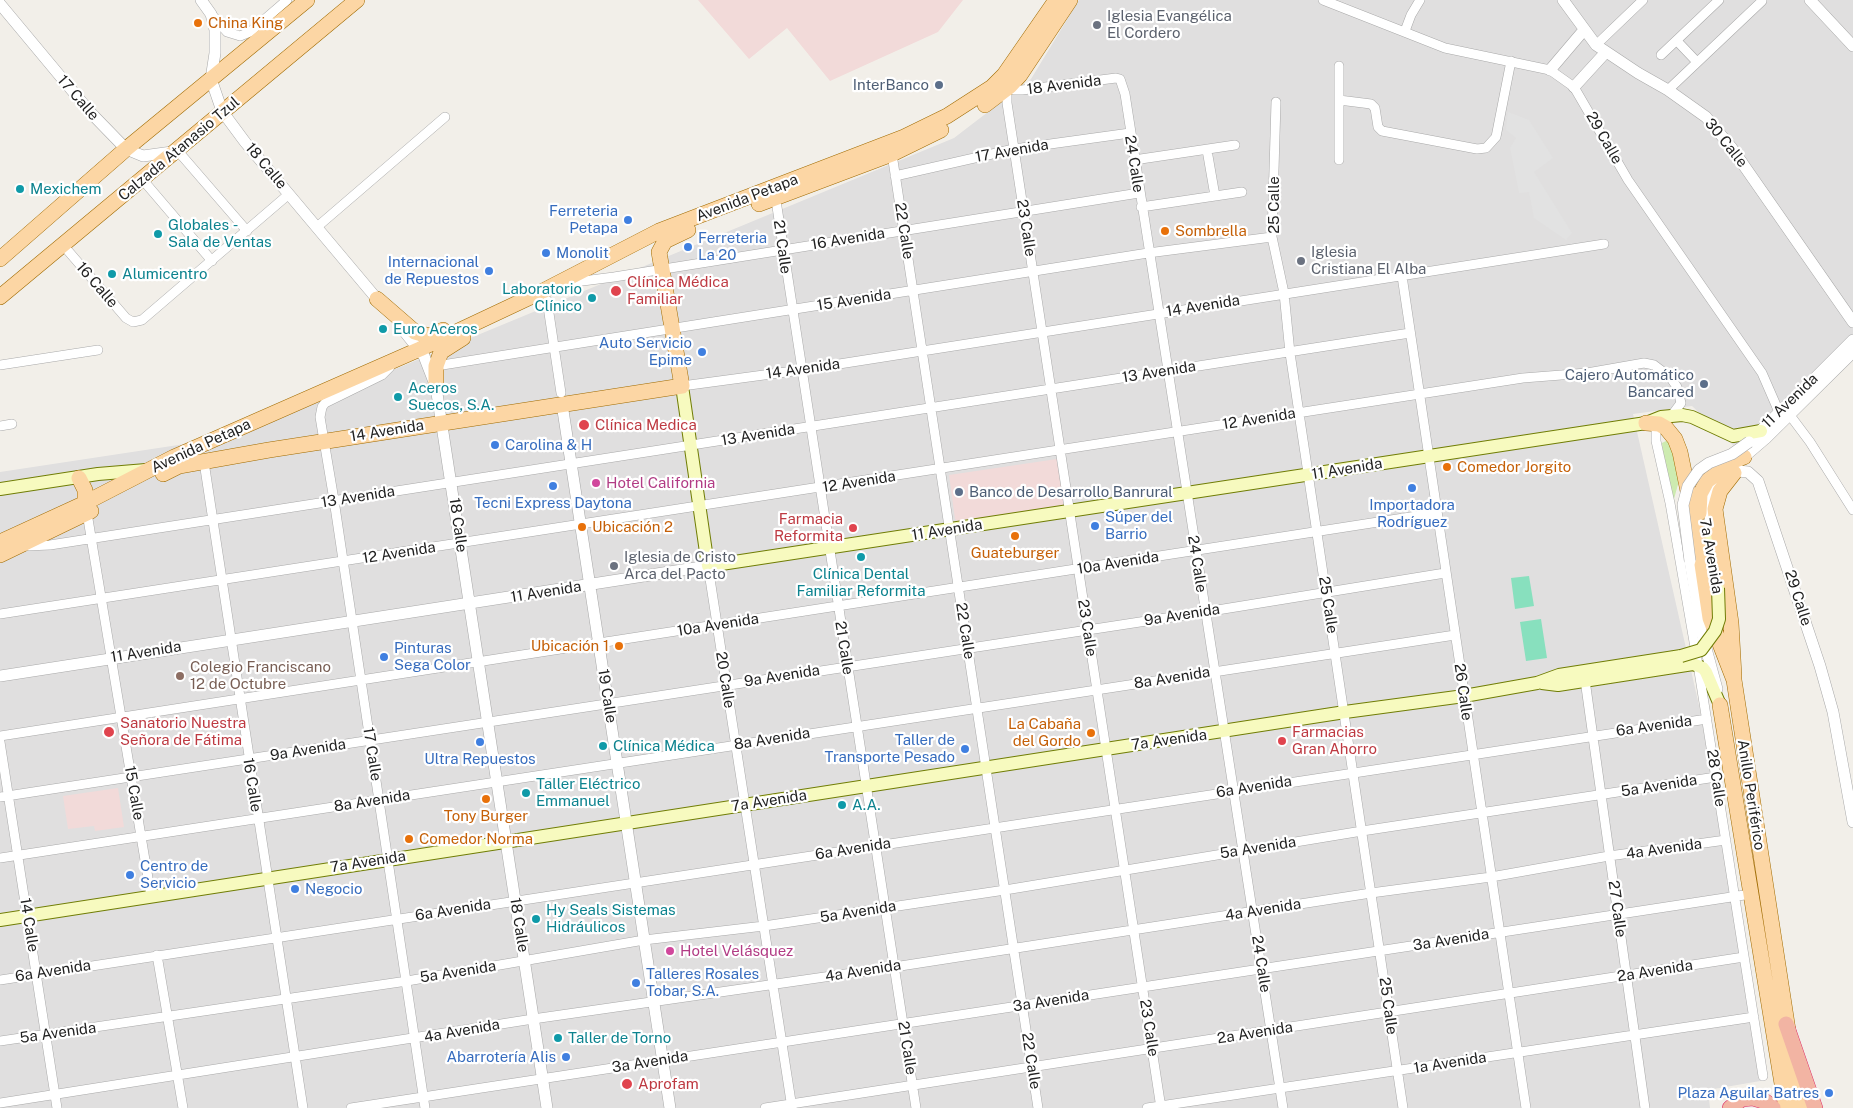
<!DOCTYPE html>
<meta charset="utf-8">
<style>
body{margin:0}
canvas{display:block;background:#f2efe9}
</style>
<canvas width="1853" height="1108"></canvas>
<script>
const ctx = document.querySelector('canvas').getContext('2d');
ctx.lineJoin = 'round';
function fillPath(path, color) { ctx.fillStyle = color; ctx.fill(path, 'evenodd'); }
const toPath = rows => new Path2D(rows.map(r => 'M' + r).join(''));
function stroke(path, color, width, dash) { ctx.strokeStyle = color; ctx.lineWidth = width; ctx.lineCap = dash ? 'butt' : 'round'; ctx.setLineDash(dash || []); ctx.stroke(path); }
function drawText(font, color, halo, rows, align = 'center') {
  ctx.font = font + ' "Public Sans",sans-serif'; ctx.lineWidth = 4.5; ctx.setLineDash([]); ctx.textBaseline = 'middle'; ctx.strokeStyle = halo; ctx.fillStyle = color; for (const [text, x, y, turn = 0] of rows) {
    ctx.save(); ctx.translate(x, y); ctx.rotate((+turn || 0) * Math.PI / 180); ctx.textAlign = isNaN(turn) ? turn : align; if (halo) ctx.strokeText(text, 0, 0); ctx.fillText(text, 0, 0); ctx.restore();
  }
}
const residential = toPath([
 [1079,0,1853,0,1853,337,1750,438,1733,445,1692,406,1633,414,1700,710,1766,1080,1708,1090,1710,1108,0,1108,0,472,231,437,954,138,1031,79]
]);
const commercial = toPath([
 [698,0,963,0,938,32,830,81,787,28,749,59],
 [1057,459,1066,508,961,524,955,519,949,475],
 [118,788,124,827,95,831,94,826,68,829,63,796]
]);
const grass = toPath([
 [1666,441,1671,442,1680,477,1674,499,1675,510,1663,457,1662,443]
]);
const pitch = toPath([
 [1529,576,1534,606,1515,609,1511,578],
 [1541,619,1547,658,1526,661,1520,622]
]);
const parking = toPath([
 [1508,112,1529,120,1553,158,1534,172,1572,233,1566,240,1534,218,1529,192,1519,193,1510,148,1516,138,1506,130]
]);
const minor = toPath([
 [1323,0,1445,48,1550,70,1574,87,1628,180,1762,373,1779,412],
 [213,16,227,32,240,36,250,32,287,0],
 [1405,31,1411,15,1420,0],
 [1677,41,1697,62],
 [1596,45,1643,0],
 [1661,55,1719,0],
 [1339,66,1339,160],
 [1010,86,1014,90,1022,90,1116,78,1120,79,1125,94,1283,1108],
 [1007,89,1007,103,1161,1108],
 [1668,90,1762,1],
 [1339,100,1371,104,1375,108,1378,127,1382,131,1477,149,1486,148,1496,137,1511,61],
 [1276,102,1272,237,1284,293,1290,353,1403,1108],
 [177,150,247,231],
 [1207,150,1215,196],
 [892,154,1038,1108],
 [1134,160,1235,145],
 [895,176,1014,149,1130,133],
 [142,179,212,261],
 [775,194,916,1108],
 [1141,207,1242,192],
 [317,227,445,117],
 [63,245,126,318,133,322,142,320,289,194],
 [1402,276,1526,1108],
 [567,283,614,277,1139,193],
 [547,300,561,393],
 [0,365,98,350],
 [436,366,1148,253,1272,237],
 [390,367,382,375,325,403,322,407,320,417,334,500,425,1108],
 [682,386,801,370,1604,244],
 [1789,414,1810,442,1853,510],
 [0,426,12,424],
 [1662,426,1656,431,1656,441,1670,503,1698,665,1763,1076],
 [204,462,303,1108],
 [87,513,151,896],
 [27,546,50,545,1410,333],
 [708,566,792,1108],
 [0,614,1465,387,1523,378,1587,373,1644,363,1654,365,1670,377,1677,387,1681,403,1672,415],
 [1585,680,1645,1108],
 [0,736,1436,513],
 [0,742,57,1108],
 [0,797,1205,612,1445,573],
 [0,858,1455,635],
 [157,955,183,1108],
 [0,980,1707,719],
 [0,1041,407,981,644,940,764,926,1005,890,1362,831,1716,777],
 [0,1103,533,1019,894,967,1371,893,1491,877,1609,856,1726,840],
 [351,1108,1751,894],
 [765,1108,1744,957],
 [1147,1108,1754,1017]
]);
const tertiary = toPath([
 [201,0,211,14,215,30,215,53,211,79,222,111,245,142,382,305],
 [1563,0,1596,45,1638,73,1668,90,1706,117,1731,147,1853,322],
 [1810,0,1853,46],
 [0,4,90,112,126,149,143,156,172,152],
 [1550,70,1584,30],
 [1574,87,1606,52],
 [400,326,424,356,436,387,547,1108],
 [1813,380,1853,340],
 [562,404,670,1108],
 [1754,437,1791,401],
 [1738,462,1766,438,1853,352],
 [1710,541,1710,495,1726,477,1738,471,1748,472,1758,481,1820,666,1833,712,1853,822],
 [1690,561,1701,630,1717,689],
 [0,676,708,566]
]);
const secondary = toPath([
 [682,386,708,566,1646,423,1661,417,1682,415,1692,417,1733,436,1761,431],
 [0,489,98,474,146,470],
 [1710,541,1718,588],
 [1542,683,1558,685,1693,664,1703,668,1706,672,1720,705],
 [0,920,1345,712,1464,696,1537,683,1559,675,1681,656]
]);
const primary = toPath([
 [985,105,1010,86,1020,75,1070,0],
 [759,204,892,154,941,130],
 [659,252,665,241,688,230],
 [0,259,126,149,307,0],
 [0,297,357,0],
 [377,299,415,332,429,336,443,330],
 [436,387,436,366,441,352,463,338],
 [1646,423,1659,424,1666,428,1675,439,1680,452,1693,516,1696,524,1710,618,1734,680,1800,1108],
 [163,474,179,466,269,450,682,386,659,252],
 [79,478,85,490,85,503],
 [1699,513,1700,494,1707,481,1733,461,1744,457],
 [0,542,85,503,174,457,420,349,539,293,659,231,904,137,947,116,992,87,1004,75,1056,0],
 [0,555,91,511],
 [1734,676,1731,623,1715,509,1720,491,1734,473],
 [1720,705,1786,1108]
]);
const trunk = toPath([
 [1786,1024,1815,1108],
 [1730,1108,1742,1099,1753,1098,1766,1102,1773,1108]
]);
const tertiaryBridge = toPath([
 [1690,561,1683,505,1688,486,1699,470,1709,463,1732,454,1749,442]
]);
const secondaryBridge = toPath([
 [1681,656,1701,650,1715,631,1719,619,1718,588]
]);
const markers = [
 [198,23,5,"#e8710a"],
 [1097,25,5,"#6b7280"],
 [939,85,5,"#5c6f8a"],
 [20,189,5,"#0f9aa8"],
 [628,220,5,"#3f7fe0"],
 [1165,231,5,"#e8710a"],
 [158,234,5,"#0f9aa8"],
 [688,247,5,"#3f7fe0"],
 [546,253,5,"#3f7fe0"],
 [1301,261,5,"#6b7280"],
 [489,271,5,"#3f7fe0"],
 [112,274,5,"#0f9aa8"],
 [616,291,6,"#e0444e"],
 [592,298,5,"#0f9aa8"],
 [383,329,5,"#0f9aa8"],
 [702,352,5,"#3f7fe0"],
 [1704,384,5,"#5c6f8a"],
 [398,397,5,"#0f9aa8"],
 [584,425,6,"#e0444e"],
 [495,445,5,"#3f7fe0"],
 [1447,467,5,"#e8710a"],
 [596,483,5,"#d1479c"],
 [553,486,5,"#3f7fe0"],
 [1412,488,5,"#3f7fe0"],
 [959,492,5,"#5c6f8a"],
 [1095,526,5,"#3f7fe0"],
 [582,527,5,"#e8710a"],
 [853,528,5,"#e0444e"],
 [1015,536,5,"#e8710a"],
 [861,557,5,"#0f9aa8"],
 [614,566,5,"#6b7280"],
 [619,646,5,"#e8710a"],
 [384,657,5,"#3f7fe0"],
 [180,676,5,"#8d6e63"],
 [109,732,6,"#e0444e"],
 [1091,733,5,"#e8710a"],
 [1282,741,5,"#e0444e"],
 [480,742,5,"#3f7fe0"],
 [603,746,5,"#0f9aa8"],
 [965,749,5,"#3f7fe0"],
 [526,793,5,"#0f9aa8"],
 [486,799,5,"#e8710a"],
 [842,805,5,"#0f9aa8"],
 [409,839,5,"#e8710a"],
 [130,875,5,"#3f7fe0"],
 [295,889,5,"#3f7fe0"],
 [536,919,5,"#0f9aa8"],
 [670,951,5,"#d1479c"],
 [636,983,5,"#3f7fe0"],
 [558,1038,5,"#0f9aa8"],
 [566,1057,5,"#3f7fe0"],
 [627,1084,6,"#e0444e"],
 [1829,1093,5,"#3f7fe0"]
];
const worshipNames = [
 ["Iglesia Evangélica",1107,16],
 ["El Cordero",1107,33],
 ["Iglesia",1311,252],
 ["Cristiana El Alba",1311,269],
 ["Iglesia de Cristo",624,557],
 ["Arca del Pacto",624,574]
];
const foodNames = [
 ["China King",208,23],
 ["Sombrella",1175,231],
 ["Comedor Jorgito",1457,467],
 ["Ubicación 2",592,527],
 ["Guateburger",1015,553,"center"],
 ["Ubicación 1",609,646,"right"],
 ["La Cabaña",1081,724,"right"],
 ["del Gordo",1081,741,"right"],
 ["Tony Burger",486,816,"center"],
 ["Comedor Norma",419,839]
];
const serviceNames = [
 ["InterBanco",929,85],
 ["Cajero Automático",1694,375],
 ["Bancared",1694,392],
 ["Banco de Desarrollo Banrural",969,492,"left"]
];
const streetNames = [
 ["18 Avenida",1064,85,-7],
 ["17 Calle",78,98,49],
 ["29 Calle",1604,138,60],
 ["30 Calle",1726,143,51],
 ["Calzada Atanasio Tzul",179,149,-40],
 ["17 Avenida",1012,151,-10],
 ["24 Calle",1134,164,81],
 ["18 Calle",266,166,50],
 ["Avenida Petapa",747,198,-21],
 ["25 Calle",1274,205,-90],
 ["23 Calle",1026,228,81],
 ["22 Calle",904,231,81],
 ["16 Avenida",848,239,-9],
 ["21 Calle",782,247,82],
 ["16 Calle",97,285,49],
 ["15 Avenida",854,300,-9],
 ["14 Avenida",1203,306,-9],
 ["14 Avenida",803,369,-8],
 ["13 Avenida",1159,372,-9],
 ["11 Avenida",1790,401,-44],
 ["12 Avenida",1259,419,-9],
 ["14 Avenida",387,431,-9],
 ["13 Avenida",758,435,-9],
 ["Avenida Petapa",201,446,-25],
 ["11 Avenida",1347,469,-9],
 ["12 Avenida",859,482,-9],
 ["13 Avenida",358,497,-9],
 ["18 Calle",458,525,82],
 ["11 Avenida",947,530,-9],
 ["12 Avenida",399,553,-9],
 ["7a Avenida",1711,556,80],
 ["10a Avenida",1118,563,-9],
 ["24 Calle",1197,564,81],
 ["11 Avenida",546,592,-9],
 ["29 Calle",1798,598,72],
 ["25 Calle",1328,605,81],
 ["9a Avenida",1182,615,-9],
 ["10a Avenida",718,625,-9],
 ["23 Calle",1087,628,81],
 ["22 Calle",965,631,81],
 ["21 Calle",844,648,81],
 ["11 Avenida",146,652,-9],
 ["9a Avenida",782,676,-9],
 ["8a Avenida",1172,678,-9],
 ["20 Calle",725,680,81],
 ["26 Calle",1463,692,82],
 ["19 Calle",607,696,81],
 ["6a Avenida",1654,726,-8],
 ["8a Avenida",772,739,-9],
 ["7a Avenida",1169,740,-8],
 ["9a Avenida",308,750,-9],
 ["17 Calle",372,754,81],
 ["28 Calle",1716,778,81],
 ["16 Calle",252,785,81],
 ["5a Avenida",1659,786,-9],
 ["6a Avenida",1254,787,-9],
 ["15 Calle",134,793,80],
 ["Anillo Periférico",1751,795,81],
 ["8a Avenida",372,801,-9],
 ["7a Avenida",769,801,-9],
 ["5a Avenida",1258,848,-9],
 ["6a Avenida",853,849,-9],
 ["4a Avenida",1664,849,-8],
 ["7a Avenida",368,862,-9],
 ["27 Calle",1617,909,82],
 ["6a Avenida",453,910,-9],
 ["4a Avenida",1263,910,-9],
 ["5a Avenida",858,912,-9],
 ["14 Calle",29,925,81],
 ["18 Calle",519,925,81],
 ["3a Avenida",1451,940,-9],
 ["24 Calle",1261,964,81],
 ["6a Avenida",53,971,-9],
 ["4a Avenida",863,971,-9],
 ["2a Avenida",1655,971,-9],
 ["5a Avenida",458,972,-9],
 ["3a Avenida",1051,1001,-9],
 ["25 Calle",1388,1006,82],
 ["23 Calle",1149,1028,81],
 ["4a Avenida",462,1031,-10],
 ["5a Avenida",58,1033,-8],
 ["2a Avenida",1255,1033,-9],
 ["21 Calle",907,1048,81],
 ["22 Calle",1031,1061,81],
 ["3a Avenida",650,1062,-9],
 ["1a Avenida",1450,1063,-9]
];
const cultureNames = [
 ["Mexichem",30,189],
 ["Globales -",168,225],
 ["Sala de Ventas",168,242],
 ["Alumicentro",122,274],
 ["Laboratorio",582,289,"right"],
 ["Clínico",582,306,"right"],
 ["Euro Aceros",393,329],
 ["Aceros",408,388],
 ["Suecos, S.A.",408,405],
 ["Clínica Dental",861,574,"center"],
 ["Familiar Reformita",861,591,"center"],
 ["Clínica Médica",613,746],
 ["Taller Eléctrico",536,784],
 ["Emmanuel",536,801],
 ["A.A.",852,805],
 ["Hy Seals Sistemas",546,910],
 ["Hidráulicos",546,927],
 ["Taller de Torno",568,1038]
];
const shopNames = [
 ["Ferreteria",618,211,"right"],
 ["Petapa",618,228,"right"],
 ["Ferreteria",698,238],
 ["La 20",698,255],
 ["Monolit",556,253],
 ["Internacional",479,262,"right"],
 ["de Repuestos",479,279,"right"],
 ["Auto Servicio",692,343,"right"],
 ["Epime",692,360,"right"],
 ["Carolina & H",505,445],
 ["Tecni Express Daytona",553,503,"center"],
 ["Importadora",1412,505,"center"],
 ["Rodríguez",1412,522,"center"],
 ["Súper del",1105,517],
 ["Barrio",1105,534],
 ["Pinturas",394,648],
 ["Sega Color",394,665],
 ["Taller de",955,740,"right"],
 ["Transporte Pesado",955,757,"right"],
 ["Ultra Repuestos",480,759,"center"],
 ["Centro de",140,866],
 ["Servicio",140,883],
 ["Negocio",305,889],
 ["Talleres Rosales",646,974],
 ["Tobar, S.A.",646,991],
 ["Abarrotería Alis",556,1057,"right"],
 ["Plaza Aguilar Batres",1819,1093,"right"]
];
const healthNames = [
 ["Clínica Médica",627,282],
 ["Familiar",627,299],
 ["Clínica Medica",595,425],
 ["Farmacia",843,519,"right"],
 ["Reformita",843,536,"right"],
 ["Sanatorio Nuestra",120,723],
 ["Señora de Fátima",120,740],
 ["Farmacias",1292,732],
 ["Gran Ahorro",1292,749],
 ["Aprofam",638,1084]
];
const hotelNames = [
 ["Hotel California",606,483],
 ["Hotel Velásquez",680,951]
];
const educationNames = [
 ["Colegio Franciscano",190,667],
 ["12 de Octubre",190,684]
];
fillPath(residential, '#e0dfdf');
fillPath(commercial, '#f2dad9');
fillPath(grass, '#cdebb0');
fillPath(pitch, '#88e0be');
fillPath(parking, '#e2e2e2');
stroke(minor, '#a9a9a9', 10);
stroke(tertiary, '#a9a9a9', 12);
stroke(secondary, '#707d05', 14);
stroke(primary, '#a06b00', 16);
stroke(trunk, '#dc2a67', 16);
stroke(minor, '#fff', 9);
stroke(tertiary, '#fff', 11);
stroke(secondary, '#f7fabf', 12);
stroke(primary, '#fcd6a4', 15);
stroke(trunk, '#f2b4a3', 15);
stroke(tertiaryBridge, '#a9a9a9', 12, []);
stroke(secondaryBridge, '#707d05', 14, []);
stroke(tertiaryBridge, '#fff', 11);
stroke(secondaryBridge, '#f7fabf', 12);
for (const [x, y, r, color] of markers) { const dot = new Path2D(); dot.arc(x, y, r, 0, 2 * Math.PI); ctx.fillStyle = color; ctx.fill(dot); stroke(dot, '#fff', 2); }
drawText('15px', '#5b616d', '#fff', worshipNames, 'left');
drawText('15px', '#c56008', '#fff', foodNames, 'left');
drawText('15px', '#4e5e75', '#fff', serviceNames, 'right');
drawText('15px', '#222', '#fff', streetNames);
drawText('15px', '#0d838f', '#fff', cultureNames, 'left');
drawText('15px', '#366cbe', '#fff', shopNames, 'left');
drawText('15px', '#be3a42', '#fff', healthNames, 'left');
drawText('15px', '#b23c85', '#fff', hotelNames, 'left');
drawText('15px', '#785e54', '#fff', educationNames, 'left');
</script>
